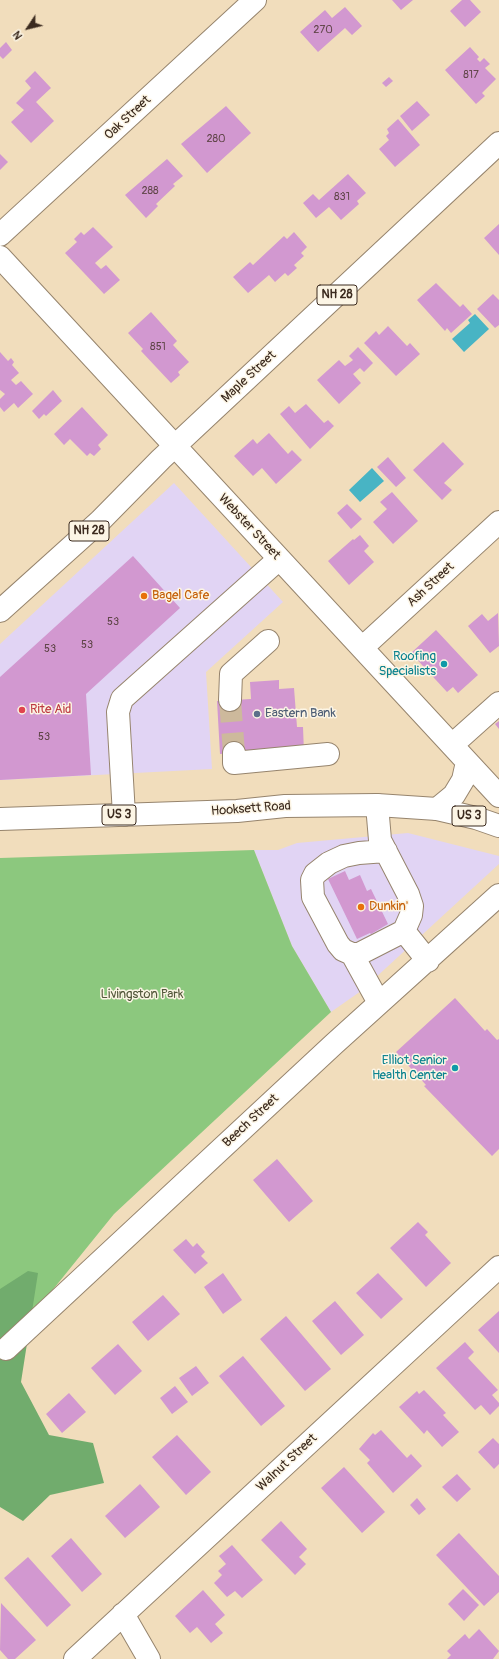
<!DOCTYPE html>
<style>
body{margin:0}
#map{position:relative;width:499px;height:1659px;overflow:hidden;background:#f1ddbc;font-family:Pangolin,sans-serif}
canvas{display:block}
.north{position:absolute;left:8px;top:8px;width:40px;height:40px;-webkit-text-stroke:3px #fcf5e5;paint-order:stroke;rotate:235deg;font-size:11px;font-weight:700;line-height:16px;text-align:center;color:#3b2a1e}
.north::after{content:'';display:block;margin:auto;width:14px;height:18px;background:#3b2a1e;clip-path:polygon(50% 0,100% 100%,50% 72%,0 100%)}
</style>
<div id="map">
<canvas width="499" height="1659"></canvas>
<div class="north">N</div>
</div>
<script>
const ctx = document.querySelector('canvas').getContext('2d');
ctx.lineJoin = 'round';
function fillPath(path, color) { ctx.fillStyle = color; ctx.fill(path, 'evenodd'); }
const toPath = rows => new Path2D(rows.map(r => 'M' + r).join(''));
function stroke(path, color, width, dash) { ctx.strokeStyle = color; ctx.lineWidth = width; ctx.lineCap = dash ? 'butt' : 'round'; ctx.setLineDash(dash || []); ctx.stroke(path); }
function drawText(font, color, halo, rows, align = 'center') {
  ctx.font = font + ' Pangolin,sans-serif'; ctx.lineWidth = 3; ctx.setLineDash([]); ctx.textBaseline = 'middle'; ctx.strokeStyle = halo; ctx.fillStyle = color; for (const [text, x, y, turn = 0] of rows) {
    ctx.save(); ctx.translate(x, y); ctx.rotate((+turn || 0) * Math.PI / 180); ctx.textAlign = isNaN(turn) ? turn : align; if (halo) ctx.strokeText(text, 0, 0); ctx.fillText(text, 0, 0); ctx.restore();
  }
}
const built = toPath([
 [174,483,283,602,206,672,212,769,0,780,0,644],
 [408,833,499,856,499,864,361,991,331,1012,292,946,254,850,278,850,297,843]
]);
const green = toPath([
 [254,850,292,946,331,1012,114,1214,0,1355,0,858]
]);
const forest = toPath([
 [28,1271,38,1273,21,1382,49,1435,93,1443,104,1483,50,1495,23,1521,0,1507,0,1289]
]);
const water = toPath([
 [475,314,489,329,464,352,452,339,470,323,468,320],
 [372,468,384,481,360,502,349,490]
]);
const building = toPath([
 [392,0,413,0,401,10],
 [462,0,470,0,481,12,465,27,450,11],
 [345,7,362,26,352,35,345,28,318,52,300,32,325,10,332,18],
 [6,42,12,50,3,59,0,56,0,48],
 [470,47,479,57,477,59,480,62,484,58,490,64,485,68,496,79,482,93,485,96,476,104,445,70],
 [35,71,51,88,36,102,54,121,31,143,11,122,24,110,16,103,31,88,25,81],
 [389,77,393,81,386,87,382,83],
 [417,101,430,115,412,131,400,116],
 [226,106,251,133,207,173,181,144],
 [398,119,420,145,395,167,379,149,389,140,386,136,389,133,387,129],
 [0,154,8,162,0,170],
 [167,159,183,176,173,184,175,186,156,204,158,206,146,218,125,195],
 [348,174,366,193,357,201,359,204,341,220,329,207,316,218,303,203,313,194,319,200],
 [499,224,499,255,484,238],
 [93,227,113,247,95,263,101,269,106,265,120,280,104,294,65,253,77,242,74,239,81,232,84,235],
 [294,232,307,247,301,253,304,256,294,265,297,268,288,276,285,273,275,282,269,275,248,293,233,277,250,262,253,265,284,236,287,239],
 [436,283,460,307,463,304,472,314,451,333,447,328,445,331,417,300],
 [493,294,499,300,499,325,495,328,477,309],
 [151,312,177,341,173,345,189,362,178,372,180,375,171,383,141,351,143,349,128,333],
 [388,326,407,346,410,343,420,354,396,376,364,343,376,331,379,335],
 [358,347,373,363,364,372,360,368,353,374,361,383,339,404,317,380,339,360,345,366,353,360,349,356],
 [0,352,8,361,11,358,14,362,12,365,19,373,11,380,16,385,21,381,33,394,18,408,14,403,4,412,0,407,0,399,5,394,0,390],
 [53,390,62,401,46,416,44,414,39,419,32,411],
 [306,404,324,423,328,420,334,426,310,449,280,414,289,406,295,413],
 [82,407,108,435,98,445,101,449,94,456,90,453,87,456,70,439,64,445,54,434],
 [269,433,288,454,292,450,302,460,276,484,262,468,253,476,234,456,253,439,257,444],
 [443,442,464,464,444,483,452,490,442,500,413,470],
 [388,457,406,478,396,487,377,467],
 [392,492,418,521,393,544,373,522,387,509,380,502],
 [347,504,362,519,351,529,337,513],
 [360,535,369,546,364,551,374,562,349,585,328,561,353,539,354,540],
 [133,556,180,608,86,694,91,775,0,780,0,677],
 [498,613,499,646,490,653,468,626,482,614,488,621],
 [436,630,478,675,458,693,453,687,447,692,411,653],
 [279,680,279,689,294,688,297,727,303,727,304,753,277,751,220,754,217,701,251,699,250,682],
 [499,721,499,729,495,724],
 [345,871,349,880,360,875,367,891,371,889,388,924,371,934,370,933,357,939,328,879],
 [455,998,485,1031,487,1029,497,1040,499,1039,499,1149,492,1156,424,1086,426,1085,396,1052],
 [277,1159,313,1201,289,1222,253,1180],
 [418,1222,428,1232,425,1235,451,1263,426,1287,390,1248],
 [186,1239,193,1247,197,1243,205,1252,201,1256,208,1263,195,1274,173,1250],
 [223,1273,242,1300,223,1314,204,1287],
 [378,1273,403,1299,381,1319,356,1293],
 [163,1295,180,1314,148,1341,132,1322],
 [335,1301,364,1335,341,1355,312,1321],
 [499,1311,499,1353,478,1330],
 [286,1316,331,1369,305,1391,260,1339],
 [465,1342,474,1352,468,1358,498,1390,492,1395,499,1403,499,1406,490,1415,481,1405,475,1410,436,1368],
 [118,1344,142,1371,115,1395,91,1368],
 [243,1356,285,1406,261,1426,219,1376],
 [196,1366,209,1383,192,1396,179,1378],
 [175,1386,188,1402,172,1414,160,1398],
 [424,1390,446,1413,443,1415,459,1432,442,1447,427,1430,424,1434,399,1407,417,1391,419,1394],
 [69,1393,86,1412,62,1433,46,1414],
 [381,1430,407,1458,411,1454,422,1466,393,1493,367,1463,370,1460,359,1449,373,1433,375,1435],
 [177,1435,211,1472,186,1495,152,1457],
 [493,1438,499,1444,499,1464,494,1469,478,1452],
 [344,1467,385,1512,362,1533,321,1488],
 [457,1474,471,1489,457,1502,442,1487],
 [140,1484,160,1507,125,1538,105,1516],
 [417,1498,426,1509,419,1515,410,1505],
 [281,1521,307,1549,299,1557,306,1564,295,1575,261,1540],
 [459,1533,499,1576,499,1592,484,1606,436,1555],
 [71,1538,102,1574,82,1592,51,1556],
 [232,1545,263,1580,242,1598,235,1591,227,1597,214,1583,222,1575,218,1571,226,1564,219,1556],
 [28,1557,71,1605,47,1627,4,1578],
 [463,1589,479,1605,464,1621,448,1604],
 [203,1590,225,1615,215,1624,223,1633,211,1643,197,1627,190,1633,175,1616],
 [1,1603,36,1640,15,1659,8,1659,0,1650],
 [479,1629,499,1651,493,1659,447,1659,451,1655,447,1651,465,1634,469,1639]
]);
const minorTunnel = toPath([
 [230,700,234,753]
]);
const minor = toPath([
 [0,235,255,0],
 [0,257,499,796],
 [362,648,499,522],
 [230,700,231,674,268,641],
 [452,745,499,703],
 [234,753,234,763,328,754],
 [377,805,380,840,408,894,412,906,411,915,404,931,428,961],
 [437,809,454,795,463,780,467,762],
 [124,815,118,712,122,699,279,559],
 [386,851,359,853,344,856,329,863,315,874,312,880,313,897,338,944,343,950,352,954,359,954,404,931],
 [352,954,379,1003],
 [6,1349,334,1044,499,895],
 [123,1614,149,1659],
 [75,1659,499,1267]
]);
const major = toPath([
 [0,611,100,521,161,459,499,143],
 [0,819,237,811,285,806,377,805,437,809,476,818,499,826]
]);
const markers = [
 [144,596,4,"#e8710a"],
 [444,664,4,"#0f9aa8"],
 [22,710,4,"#e0444e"],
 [257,714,4,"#5c6f8a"],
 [361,907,4,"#e8710a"],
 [455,1068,4,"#0f9aa8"]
];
const numberNames = [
 ["270",323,30],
 ["817",471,75],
 ["280",216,139],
 ["288",150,191],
 ["831",342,197],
 ["851",158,347],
 ["53",113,622],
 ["53",87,645],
 ["53",50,649],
 ["53",44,737]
];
const shields = [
 [337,295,40],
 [89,531,40],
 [119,815,34],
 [469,816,34]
];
const shieldNames = [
 ["NH 28",337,295],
 ["NH 28",89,531],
 ["US 3",119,815],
 ["US 3",469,816]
];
const streetNames = [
 ["Oak Street",128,118,-43],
 ["Maple Street",249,377,-43],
 ["Webster Street",249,527,47],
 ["Ash Street",431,585,-43],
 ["Hooksett Road",251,809,-4],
 ["Beech Street",251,1121,-43],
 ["Walnut Street",287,1463,-43]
];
const foodNames = [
 ["Bagel Cafe",152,596],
 ["Dunkin'",369,907]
];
const cultureNames = [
 ["Roofing",436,657],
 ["Specialists",436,672],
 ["Elliot Senior",447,1061],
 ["Health Center",447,1076]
];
const healthNames = [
 ["Rite Aid",30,710]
];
const serviceNames = [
 ["Eastern Bank",265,714]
];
const parkNames = [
 ["Livingston Park",142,995]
];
fillPath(built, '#e1d4f4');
fillPath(green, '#8cc87e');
fillPath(forest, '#71ac6d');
fillPath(water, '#48b4c4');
fillPath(building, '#d298d0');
stroke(minorTunnel, '#cdb99c', 22, [22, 11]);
stroke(minor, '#96846d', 24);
stroke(major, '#96846d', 24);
stroke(minor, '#fff', 22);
stroke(major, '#fff', 22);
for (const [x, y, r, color] of markers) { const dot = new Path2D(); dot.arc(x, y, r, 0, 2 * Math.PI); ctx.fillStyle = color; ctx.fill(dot); stroke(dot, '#fcf5e5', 1.5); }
drawText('11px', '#61464a', null, numberNames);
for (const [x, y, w] of shields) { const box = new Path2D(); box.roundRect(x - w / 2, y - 10, w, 20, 3); ctx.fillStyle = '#fcf5e5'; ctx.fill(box); stroke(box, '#3b2a1e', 1); }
drawText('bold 12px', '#3b2a1e', null, shieldNames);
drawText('13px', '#3b2a1e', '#fcf5e5', streetNames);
drawText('13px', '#c56008', '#fcf5e5', foodNames, 'left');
drawText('13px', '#0d838f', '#fcf5e5', cultureNames, 'right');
drawText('13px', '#be3a42', '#fcf5e5', healthNames, 'left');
drawText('13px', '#4e5e75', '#fcf5e5', serviceNames, 'left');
drawText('13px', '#53593b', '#fcf5e5', parkNames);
</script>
